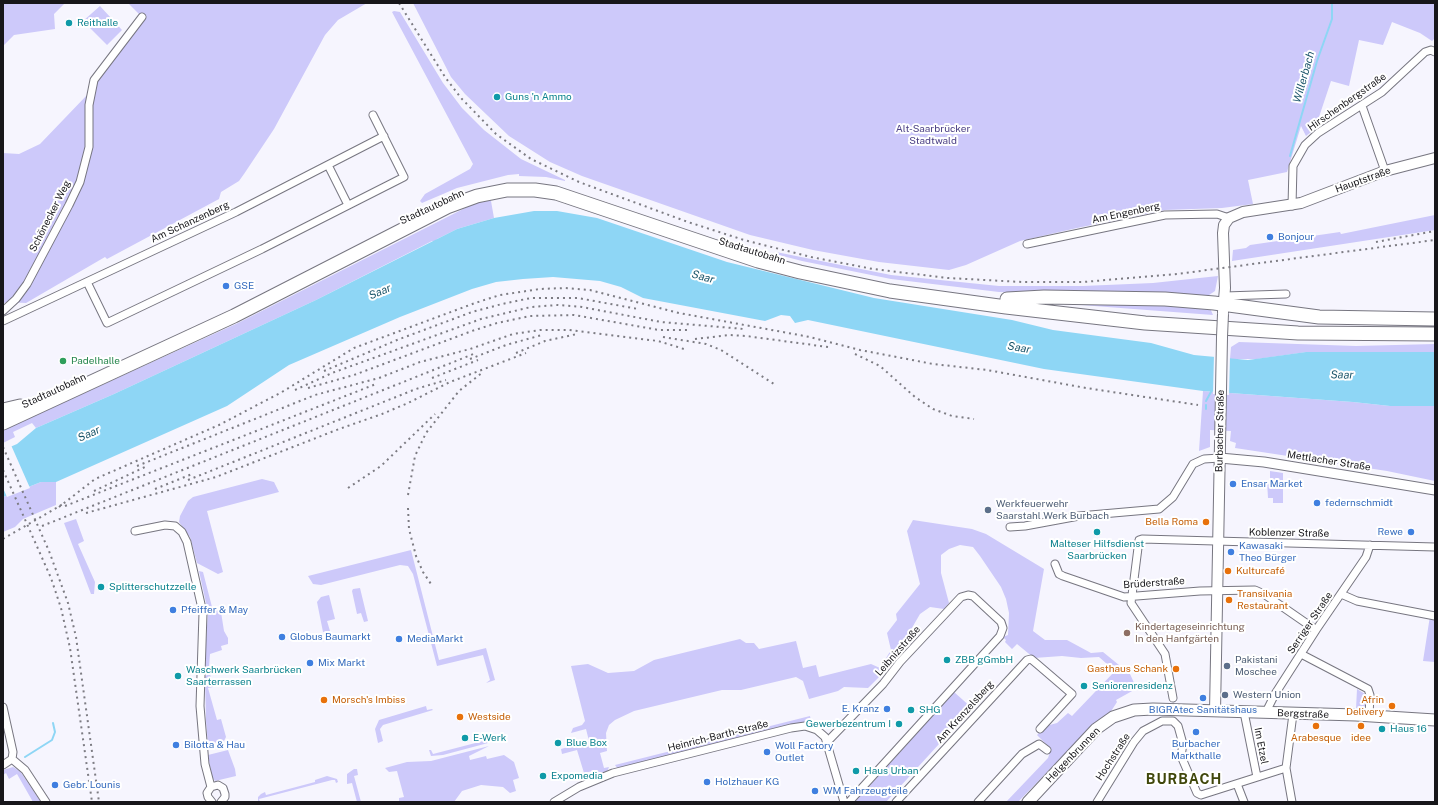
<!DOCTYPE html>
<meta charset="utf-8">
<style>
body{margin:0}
#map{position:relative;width:1438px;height:805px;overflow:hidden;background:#f6f5fe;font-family:"Public Sans",sans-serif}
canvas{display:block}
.frame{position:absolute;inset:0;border:4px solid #17161a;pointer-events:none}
</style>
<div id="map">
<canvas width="1438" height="805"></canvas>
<div class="frame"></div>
</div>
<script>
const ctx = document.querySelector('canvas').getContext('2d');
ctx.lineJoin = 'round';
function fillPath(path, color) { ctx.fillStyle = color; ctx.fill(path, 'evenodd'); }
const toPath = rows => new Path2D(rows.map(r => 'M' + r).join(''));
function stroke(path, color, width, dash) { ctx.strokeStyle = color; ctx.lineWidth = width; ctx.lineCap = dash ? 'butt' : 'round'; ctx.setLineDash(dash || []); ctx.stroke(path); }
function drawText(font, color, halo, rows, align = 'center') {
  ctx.font = font + ' "Public Sans",sans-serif'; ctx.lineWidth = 4; ctx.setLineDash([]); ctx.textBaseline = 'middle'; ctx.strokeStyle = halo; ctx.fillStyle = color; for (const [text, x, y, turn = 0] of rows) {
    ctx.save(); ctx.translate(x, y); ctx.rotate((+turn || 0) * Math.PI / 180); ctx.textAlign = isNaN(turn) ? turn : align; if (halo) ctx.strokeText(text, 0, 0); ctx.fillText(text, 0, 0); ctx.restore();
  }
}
const green = toPath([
 [3,3,65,3,54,14,55,29,14,35,3,46],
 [128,3,367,3,338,20,325,35,274,129,244,174,239,181,221,192,219,199,107,259,105,257,26,303,6,302,3,304,3,153,19,154,40,144,88,94,142,17],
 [413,3,1435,3,1435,38,1432,41,1420,33,1392,22,1383,45,1359,40,1349,86,1331,81,1315,129,1306,136,1301,126,1287,172,1248,180,1253,204,1222,208,1165,210,1077,228,1020,241,966,265,949,270,879,262,813,250,750,235,582,176,550,162,509,136,465,94,451,77],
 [100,6,122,30,107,45,83,21],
 [394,11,400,12,443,83,462,108,484,130,521,159,565,180,565,181,546,177,519,176,519,174,508,175,457,188,422,203,420,201,425,194,470,169,473,164,392,12],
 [488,200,491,201,494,218,457,229,437,239,435,242,432,241,316,300,114,394,36,428,32,423,13,432,15,437,3,443,3,430,238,323,473,204],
 [1435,215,1435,230,1232,261,1233,250,1246,248,1250,245,1340,232,1341,234],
 [776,252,891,275,999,286,1083,286,1153,283,1218,276,1215,291,1206,297,999,292,891,279,802,261,775,254],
 [1081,302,1116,302,1210,308,1213,315,1081,305],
 [1239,342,1356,346,1435,344,1435,352,1307,352,1257,359,1230,359,1231,347],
 [1203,391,1353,402,1390,406,1435,406,1435,481,1387,471,1235,448,1236,443,1230,441,1231,431,1210,430,1210,447,1199,451],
 [1270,471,1283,473,1283,503,1273,503,1273,498,1268,498,1267,481,1270,481],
 [262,479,274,482,279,492,207,511,223,572,218,574,197,563,190,537,179,522,180,516,188,501,193,497],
 [41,482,56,482,56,505,23,519,15,527,3,532,3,497],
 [76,519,84,541,78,544,95,582,94,594,91,594,64,523],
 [913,520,972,529,986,534,1044,569,1033,631,1045,640,1067,640,1091,653,1103,652,1130,674,1136,687,1134,690,1116,700,1117,702,1108,716,1083,735,1018,802,1006,802,1048,758,1051,749,1037,735,1046,726,1057,723,1068,713,1072,716,1115,671,1099,657,1081,658,1062,656,1034,658,1017,644,1012,649,1005,642,1006,640,1003,637,1008,635,1009,613,1006,599,1001,587,980,556,973,547,960,545,949,549,941,555,941,573,949,603,944,609,930,607,920,614,909,633,880,676,868,688,844,687,838,691,809,699,803,681,796,677,741,690,722,690,634,711,615,720,609,725,606,733,607,751,600,753,604,768,609,767,607,772,599,775,597,770,584,773,577,750,562,754,561,749,589,741,586,729,571,733,573,728,582,725,585,721,571,666,588,664,608,673,634,671,654,660,740,639,746,643,754,643,759,649,796,641,803,668,816,665,819,677,871,664,880,668,891,650,887,633,897,620,896,614,920,584,907,531],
 [411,550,439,660,486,648,495,680,486,683,490,680,483,655,437,666,413,574,408,566,400,565,321,585,313,584,308,576],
 [199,571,203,572,212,607,221,612,224,631,228,638,228,644,221,646,222,650,210,654,209,667,204,667,208,612],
 [360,588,368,621,364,622,361,613,357,614,352,591,353,589],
 [329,595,335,619,327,621,330,631,323,632,317,602,321,597],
 [1430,616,1435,616,1435,662,1423,661],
 [210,674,213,687,208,688,217,720,221,719,226,737,224,741,208,744,206,721,205,676],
 [1357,689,1365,694,1365,709,1356,709],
 [954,692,972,708,886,802,857,802,856,801],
 [426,706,427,710,432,709,433,710,383,725,380,729,383,741,378,743,375,729,379,720],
 [810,716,811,721,809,722,795,724,618,769,615,765],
 [487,740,488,743,443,755,431,756,429,750,431,750,433,754],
 [489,746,469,756,470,760,486,756,487,759,504,755,514,762,519,778,513,780,516,791,510,793,503,787,481,785,462,791,454,802,399,802,399,798,404,797,397,771,389,772,385,768,407,762,431,761],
 [228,750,235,769,236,776,215,781,212,777,208,755],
 [13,767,20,771,41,802,33,802,17,774,9,779,6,773,3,775,3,770],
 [354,769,357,769,358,775,354,776,361,802,357,802,352,783,347,784,347,774],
 [327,776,337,779,338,782,336,783,335,780,332,780,259,799,260,802,258,802,258,797,261,794,265,792,266,795,315,782,315,780]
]);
const water = toPath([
 [534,211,557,211,597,218,727,262,874,298,1012,320,1053,330,1151,343,1194,355,1248,360,1306,352,1435,352,1435,406,1390,406,1353,402,1203,391,1044,369,808,320,795,323,790,316,781,315,765,321,643,298,621,287,600,281,553,277,523,279,496,282,472,289,400,317,289,365,227,406,56,482,41,482,3,497,3,450,17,444,36,428,114,394,316,300,457,229,494,218]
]);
const pier = toPath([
 [1214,355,1230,357,1229,395,1213,394],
 [11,445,30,488,7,497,3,488,3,448]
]);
const stream = toPath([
 [1290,156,1317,61,1332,19,1332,3],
 [1206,401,1212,390],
 [1206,409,1206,405],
 [25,757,52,740,55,732,53,723]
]);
const minor = toPath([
 [1362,106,1385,171],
 [328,165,348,205],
 [1292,206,1293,166,1305,145,1318,133,1382,92,1425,52,1431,50,1435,52],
 [1027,244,1165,215,1217,214,1229,218],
 [87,282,107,323,262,249,404,177,373,115],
 [1225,296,1286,294],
 [3,311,16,299,27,284,69,205,80,182,89,147,89,105,94,80,142,17],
 [3,321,236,212,384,136],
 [1010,527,1025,526,1079,516,1159,509,1173,497,1193,464,1204,459,1220,458],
 [135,531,165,525,175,526,182,532,187,542,203,613,200,706,205,764,211,787],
 [1055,564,1059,574,1063,576,1124,597,1200,591,1255,590,1264,594,1316,630],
 [1341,594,1357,601,1435,616],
 [1301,654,1368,689,1370,695,1369,716],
 [1173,698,1165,654,1131,603,1139,540,1142,539,1435,547],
 [3,707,13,752,12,759,3,765],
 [1244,712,1257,777],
 [1266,712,1275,694,1316,630,1366,557,1370,545],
 [827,742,883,684,900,662,961,597,968,595,973,596,1001,622,1003,628,1000,636,849,802],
 [12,759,25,770,46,802],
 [1237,784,1244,802],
 [212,802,208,797,207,793,211,787,218,785,223,788,225,794,225,797,221,802],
 [554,802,579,787,613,773,791,728,805,726,817,730,825,737,844,802],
 [896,802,1027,660,1031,659,1037,664,1072,694,1040,729],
 [978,802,1022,754,1039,744,1047,750],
 [1097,802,1134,742,1143,731,1162,721,1173,721,1178,726,1183,744,1181,756,1197,793,1201,795,1286,768],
 [1292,802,1286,768,1293,714]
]);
const tertiary = toPath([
 [1220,458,1264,462,1435,490]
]);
const secondary = toPath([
 [1223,312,1225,288,1223,233,1224,225,1229,218,1243,212,1301,203,1385,171,1435,158],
 [1215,711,1222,337]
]);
const primary = toPath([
 [1028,802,1096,729,1113,717,1134,710,1153,709,1356,715,1435,720]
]);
const motorway = toPath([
 [1007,299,1044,297,1165,299,1214,303,1319,317,1435,319],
 [3,410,20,406],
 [3,423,234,316,447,207,477,196,507,190,535,190,556,193,758,261,800,272,890,291,1006,307,1145,323,1298,333,1435,334]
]);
const rail = toPath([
 [399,3,445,77,461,98,496,134,531,159,579,182,688,222,744,240,811,257,873,269,948,278,1022,282,1083,282,1177,274,1435,240],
 [1376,242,1435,231],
 [663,337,706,344,721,350,774,384],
 [695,339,730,335,746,336,828,347],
 [516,353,545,341,577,334],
 [855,354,880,366,915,397,933,409,952,416,974,419],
 [470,359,506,345,542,335],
 [324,371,397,340,472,312,502,304,531,298,578,298,638,309],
 [432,378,478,360],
 [308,388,354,375,472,331,497,323,530,316,574,315,659,330,689,330],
 [295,390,332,373,481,319,531,307,558,305,582,307,661,322,744,329],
 [3,447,49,551,68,603,76,637,99,802],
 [137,466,315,395,379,378,420,362,470,349,513,334,540,330,569,330,658,341,684,349],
 [3,470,51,578,61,608,70,648,92,802],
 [188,480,416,389,446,380],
 [348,488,381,466,435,414],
 [155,489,192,474],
 [94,491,145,467],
 [408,495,415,456,426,433,459,391,483,372],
 [65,506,376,384],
 [59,507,95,479,219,425,282,392,354,348,475,303,500,295,540,289,565,288,590,290,679,313,810,337,860,350,933,364,987,370,1086,388,1198,405],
 [408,508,409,529,416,556,423,572,431,584],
 [86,513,216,477,339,429,382,414,408,403,450,382,526,353],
 [42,526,476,353],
 [3,539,63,504]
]);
const secondaryBridge = toPath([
 [1222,337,1223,314]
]);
const markers = [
 [69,23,4,"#0f9aa8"],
 [497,97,4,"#0f9aa8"],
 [1270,237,4,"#3f7fe0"],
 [226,286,4,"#3f7fe0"],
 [63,361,4,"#2e9e5b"],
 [1233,484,4,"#3f7fe0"],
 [1317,503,4,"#3f7fe0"],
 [988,510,4,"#5c6f8a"],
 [1206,522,4,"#e8710a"],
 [1097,532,4,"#0f9aa8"],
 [1411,532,4,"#3f7fe0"],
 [1231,552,4,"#3f7fe0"],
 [1228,571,4,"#e8710a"],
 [101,587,4,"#0f9aa8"],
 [1229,600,4,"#e8710a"],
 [173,610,4,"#3f7fe0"],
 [1127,633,4,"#8d6e63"],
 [282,637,4,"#3f7fe0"],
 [399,639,4,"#3f7fe0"],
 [947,660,4,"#0f9aa8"],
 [310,663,4,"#3f7fe0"],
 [1227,666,4,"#5c6f8a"],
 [1176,669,4,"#e8710a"],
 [178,676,4,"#0f9aa8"],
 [1084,686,4,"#0f9aa8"],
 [1225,695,4,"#5c6f8a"],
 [1203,698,4,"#3f7fe0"],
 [324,700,4,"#e8710a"],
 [1392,706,4,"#e8710a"],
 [887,709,4,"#3f7fe0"],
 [911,710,4,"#0f9aa8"],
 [460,717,4,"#e8710a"],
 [899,724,4,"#0f9aa8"],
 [1316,726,4,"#e8710a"],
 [1361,726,4,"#e8710a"],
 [1382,729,4,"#0f9aa8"],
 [1196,732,4,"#3f7fe0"],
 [465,738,4,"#0f9aa8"],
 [558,743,4,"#0f9aa8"],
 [176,745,4,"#3f7fe0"],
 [767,752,4,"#3f7fe0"],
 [856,771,4,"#0f9aa8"],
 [543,776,4,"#0f9aa8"],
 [707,782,4,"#3f7fe0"],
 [55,785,4,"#3f7fe0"],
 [815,791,4,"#3f7fe0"]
];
const cultureNames = [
 ["Reithalle",77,23],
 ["Guns 'n Ammo",505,97],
 ["Malteser Hilfsdienst",1097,544,"center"],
 ["Saarbrücken",1097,556,"center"],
 ["Splitterschutzzelle",109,587],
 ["ZBB gGmbH",955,660],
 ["Waschwerk Saarbrücken",186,670],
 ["Saarterrassen",186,682],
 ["Seniorenresidenz",1092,686],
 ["SHG",919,710],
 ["Gewerbezentrum I",891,724,"right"],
 ["Haus 16",1390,729],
 ["E-Werk",473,738],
 ["Blue Box",566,743],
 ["Haus Urban",864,771],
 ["Expomedia",551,776]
];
const streetNames = [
 ["Hirschenbergstraße",1347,102,-35],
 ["Hauptstraße",1363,180,-20],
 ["Stadtautobahn",432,207,-25],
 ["Am Engenberg",1126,213,-12],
 ["Schönecker Weg",50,216,-63],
 ["Am Schanzenberg",190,222,-25],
 ["Stadtautobahn",752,251,17],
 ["Stadtautobahn",54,391,-25],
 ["Burbacher Straße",1220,431,-89],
 ["Mettlacher Straße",1329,461,9],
 ["Koblenzer Straße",1289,533,1],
 ["Brüderstraße",1154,583,-4],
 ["Serriger Straße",1310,623,-56],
 ["Leibnizstraße",898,651,-49],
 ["Am Krenzelsberg",965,712,-48],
 ["Bergstraße",1303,714,2],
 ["Heinrich-Barth-Straße",718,736,-14],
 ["Im Etzel",1261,746,79],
 ["Helgenbrunnen",1073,755,-46],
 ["Hochstraße",1113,757,-57]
];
const parkNames = [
 ["Alt-Saarbrücker",933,129],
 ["Stadtwald",933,141]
];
const shopNames = [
 ["Bonjour",1278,237],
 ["GSE",234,286],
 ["Ensar Market",1241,484],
 ["federnschmidt",1325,503],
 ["Rewe",1403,532,"right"],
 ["Kawasaki",1239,546],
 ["Theo Bürger",1239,558],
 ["Pfeiffer & May",181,610],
 ["Globus Baumarkt",290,637],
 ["MediaMarkt",407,639],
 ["Mix Markt",318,663],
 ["E. Kranz",879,709,"right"],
 ["BIGRAtec Sanitätshaus",1203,710,"center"],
 ["Burbacher",1196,744,"center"],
 ["Markthalle",1196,756,"center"],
 ["Bilotta & Hau",184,745],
 ["Woll Factory",775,746],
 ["Outlet",775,758],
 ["Holzhauer KG",715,782],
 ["Gebr. Lounis",63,785],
 ["WM Fahrzeugteile",823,791]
];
const leisureNames = [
 ["Padelhalle",71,361]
];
const serviceNames = [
 ["Werkfeuerwehr",996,504],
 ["Saarstahl Werk Burbach",996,516],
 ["Pakistani",1235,660],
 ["Moschee",1235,672],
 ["Western Union",1233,695]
];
const foodNames = [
 ["Bella Roma",1198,522,"right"],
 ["Kulturcafé",1236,571],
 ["Transilvania",1237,594],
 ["Restaurant",1237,606],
 ["Gasthaus Schank",1168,669,"right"],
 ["Morsch's Imbiss",332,700],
 ["Afrin",1384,700,"right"],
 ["Delivery",1384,712,"right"],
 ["Westside",468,717],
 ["Arabesque",1316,738,"center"],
 ["idee",1361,738,"center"]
];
const educationNames = [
 ["Kindertageseinrichtung",1135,627],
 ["In den Hanfgärten",1135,639]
];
const waterNames = [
 ["Willerbach",1304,77,-74],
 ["Saar",703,277,15],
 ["Saar",380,292,-23],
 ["Saar",1019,348,10],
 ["Saar",1342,375,1],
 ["Saar",89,434,-24]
];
const districtNames = [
 ["BURBACH",1184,780]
];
fillPath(green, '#cdc9fa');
fillPath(water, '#8ed6f5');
fillPath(pier, '#f6f5fe');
stroke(stream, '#8ed6f5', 2);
stroke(minor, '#777680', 9);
stroke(tertiary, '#777680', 11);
stroke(secondary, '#777680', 12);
stroke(primary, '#777680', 13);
stroke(motorway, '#777680', 15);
stroke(minor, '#fff', 7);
stroke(tertiary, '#fff', 9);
stroke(secondary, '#fff', 10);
stroke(primary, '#fff', 11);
stroke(motorway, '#fff', 13);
stroke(rail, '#7d7c83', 2, [2, 4]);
stroke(secondaryBridge, '#777680', 12, []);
stroke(secondaryBridge, '#fff', 10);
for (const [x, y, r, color] of markers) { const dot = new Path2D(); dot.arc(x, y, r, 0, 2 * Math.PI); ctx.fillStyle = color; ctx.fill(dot); stroke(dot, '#fff', 1.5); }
drawText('10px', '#0d838f', '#fff', cultureNames, 'left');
drawText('10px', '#17161a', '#fff', streetNames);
drawText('10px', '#4a3e84', '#fff', parkNames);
drawText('10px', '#366cbe', '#fff', shopNames, 'left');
drawText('10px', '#27864d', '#fff', leisureNames, 'left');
drawText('10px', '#4e5e75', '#fff', serviceNames, 'left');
drawText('10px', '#c56008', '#fff', foodNames, 'left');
drawText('10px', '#785e54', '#fff', educationNames, 'left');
drawText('italic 11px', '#1c566b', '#fff', waterNames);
ctx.letterSpacing = '1px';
drawText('bold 14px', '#40470b', '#fff', districtNames);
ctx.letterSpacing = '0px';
</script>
